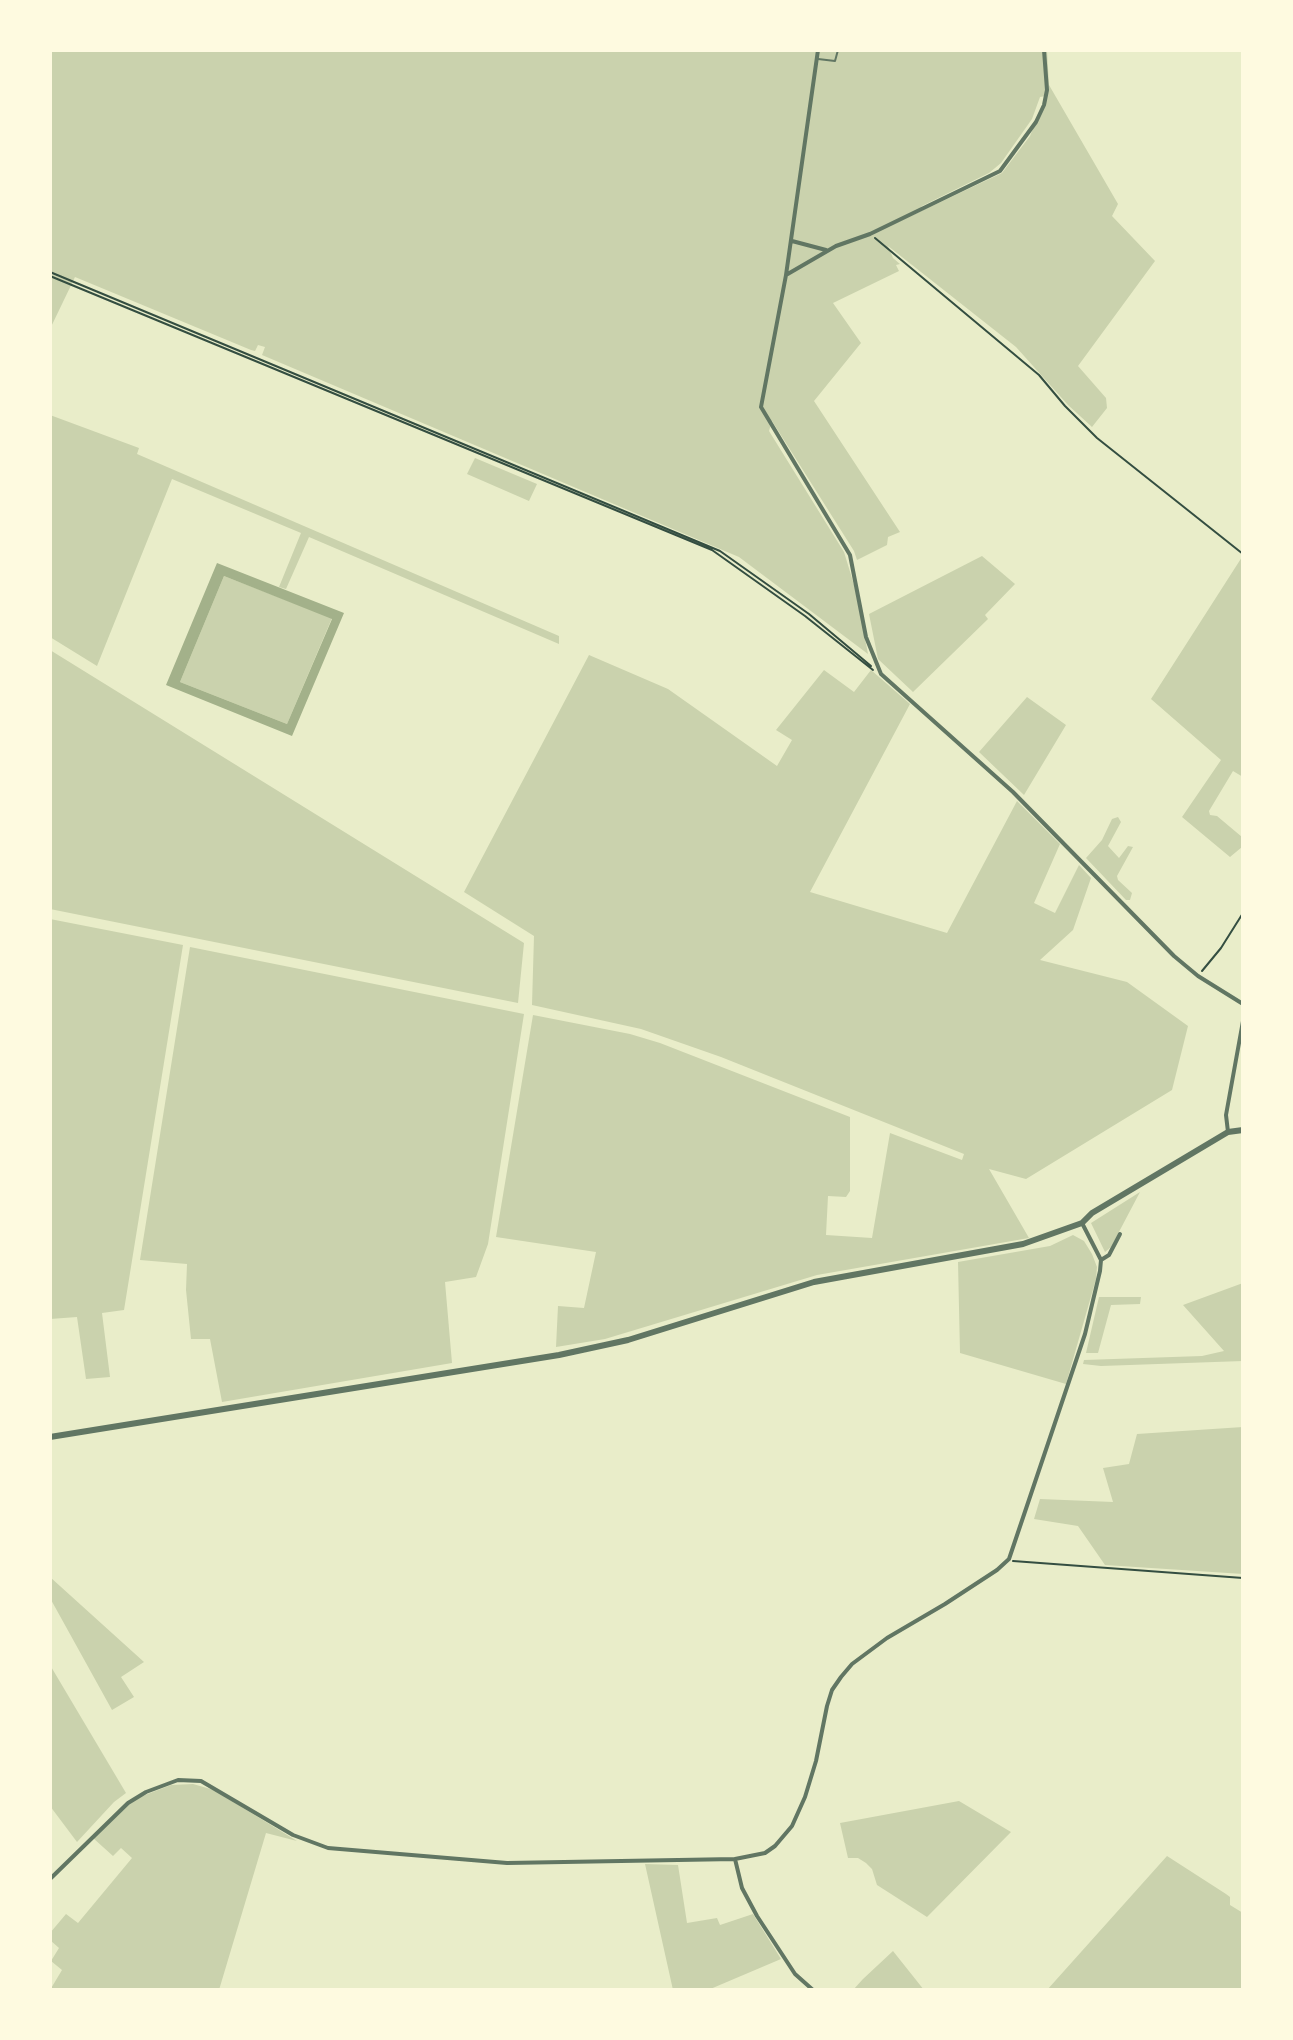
<!DOCTYPE html>
<style>
body{margin:0}
#map{position:relative;width:1293px;height:2040px;overflow:hidden;background:#e9edc9;font-family:Overpass,sans-serif}
canvas{display:block}
.frame{position:absolute;inset:0;border:52px solid #fefae0;pointer-events:none}
</style>
<div id="map">
<canvas width="1293" height="2040"></canvas>
<div class="frame"></div>
</div>
<script>
const ctx = document.querySelector('canvas').getContext('2d');
ctx.lineJoin = 'round';
function fillPath(path, color) { ctx.fillStyle = color; ctx.fill(path, 'evenodd'); }
const toPath = rows => new Path2D(rows.map(r => 'M' + r).join(''));
function stroke(path, color, width, dash) { ctx.strokeStyle = color; ctx.lineWidth = width; ctx.lineCap = dash ? 'butt' : 'round'; ctx.setLineDash(dash || []); ctx.stroke(path); }
const green = toPath([
 [50,50,1047,50,1049,85,1118,204,1112,216,1155,261,1078,366,1106,398,1107,408,1092,427,1068,405,1016,347,888,246,893,258,900,264,896,265,899,271,833,303,861,343,814,401,900,532,888,537,887,545,857,560,854,551,772,421,769,431,844,552,855,588,868,654,739,557,262,355,265,347,258,345,255,351,251,350,75,277,50,329],
 [1046,96,1030,136,1002,173,896,223,918,211,922,206,989,173,1001,163,1032,119,1040,97],
 [50,415,139,448,137,454,559,636,559,644,309,537,286,589,279,587,301,533,172,479,97,666,50,637],
 [475,458,537,484,529,501,467,474],
 [982,556,1015,584,985,615,988,619,913,692,878,659,869,614],
 [1242,557,1243,777,1233,771,1209,811,1210,815,1217,816,1242,837,1242,847,1230,857,1182,817,1221,760,1151,699],
 [224,576,332,618,287,724,180,682],
 [50,650,524,943,518,1003,50,909],
 [589,655,668,689,777,766,792,740,776,730,824,670,854,692,871,670,910,704,810,892,947,933,1017,801,1060,844,1034,903,1055,913,1079,865,1091,878,1073,930,1040,960,1127,982,1188,1026,1172,1090,1026,1179,989,1169,1029,1238,817,1275,605,1339,556,1347,558,1306,584,1308,596,1252,496,1237,533,1015,630,1034,660,1043,850,1117,850,1191,846,1197,828,1196,826,1235,872,1238,890,1133,962,1160,964,1154,721,1057,641,1029,532,1005,534,936,464,892],
 [1027,697,1066,725,1024,795,979,752],
 [1118,817,1121,822,1108,846,1119,858,1128,846,1133,847,1117,876,1118,880,1132,893,1130,900,1126,900,1086,858,1102,840,1112,819],
 [50,919,183,945,124,1310,102,1313,110,1377,86,1379,77,1317,50,1319],
 [190,947,524,1014,488,1244,476,1277,445,1282,452,1363,222,1402,210,1339,191,1339,186,1290,187,1264,140,1260],
 [1140,1192,1111,1247,1105,1252,1091,1223],
 [1073,1235,1084,1241,1092,1254,1097,1267,1096,1279,1066,1384,960,1353,958,1262,1050,1246],
 [1243,1283,1243,1361,1101,1366,1083,1364,1084,1360,1202,1356,1224,1351,1183,1305],
 [1099,1297,1141,1297,1140,1304,1111,1305,1098,1353,1086,1353],
 [1243,1427,1243,1574,1105,1565,1078,1526,1034,1519,1040,1499,1113,1502,1103,1468,1129,1464,1137,1434],
 [50,1577,144,1662,121,1677,134,1697,112,1710,50,1598],
 [50,1665,126,1793,114,1802,77,1842,50,1806],
 [193,1784,214,1790,297,1841,266,1833,219,1990,50,1990,62,1970,51,1961,59,1948,50,1940,50,1933,66,1914,78,1923,132,1858,121,1848,113,1856,93,1838,121,1809,140,1797,171,1785],
 [959,1801,1011,1832,927,1917,877,1885,872,1869,866,1863,858,1858,848,1858,840,1823],
 [1167,1856,1226,1894,1230,1897,1230,1905,1243,1913,1243,1990,1047,1990],
 [645,1864,678,1865,687,1923,717,1918,720,1925,753,1914,781,1959,708,1990,673,1990],
 [893,1951,924,1990,853,1990,863,1979]
]);
const water = toPath([
 [217,563,344,613,292,736,166,685],
 [224,576,332,619,287,724,180,682]
]);
const path = toPath([
 [875,238,1039,375,1065,406,1097,438,1243,554],
 [50,272,720,551,809,614,871,666],
 [50,276,712,550,805,616,873,670],
 [1202,971,1221,948,1243,913],
 [1013,1561,1243,1578]
]);
const service = toPath([
 [818,59,835,61,838,50]
]);
const minor = toPath([
 [818,50,786,275,761,407,850,555,866,637,881,674,1013,792,1174,956,1198,976,1243,1004],
 [792,241,826,250],
 [786,275,836,246,870,234,1000,171,1036,122,1044,105,1047,90,1044,50],
 [1228,1132,1226,1115,1243,1021],
 [1101,1260,1109,1255,1120,1234],
 [735,1859,742,1888,757,1916,795,1974,813,1990],
 [50,1879,128,1803,146,1792,178,1780,201,1781,293,1835,328,1848,507,1863,735,1859,765,1853,775,1846,792,1826,805,1797,816,1761,827,1706,832,1690,841,1677,852,1664,887,1638,945,1604,997,1570,1009,1559,1085,1334,1100,1271,1101,1260,1082,1223]
]);
const tertiary = toPath([
 [50,1437,559,1355,628,1340,814,1282,1023,1244,1082,1223,1092,1213,1228,1132,1243,1130]
]);
fillPath(green, '#cad2ad');
fillPath(water, '#a3b18a');
stroke(path, '#344e41', 2);
stroke(service, '#617663', 2);
stroke(minor, '#617663', 4);
stroke(tertiary, '#617663', 6);
</script>
